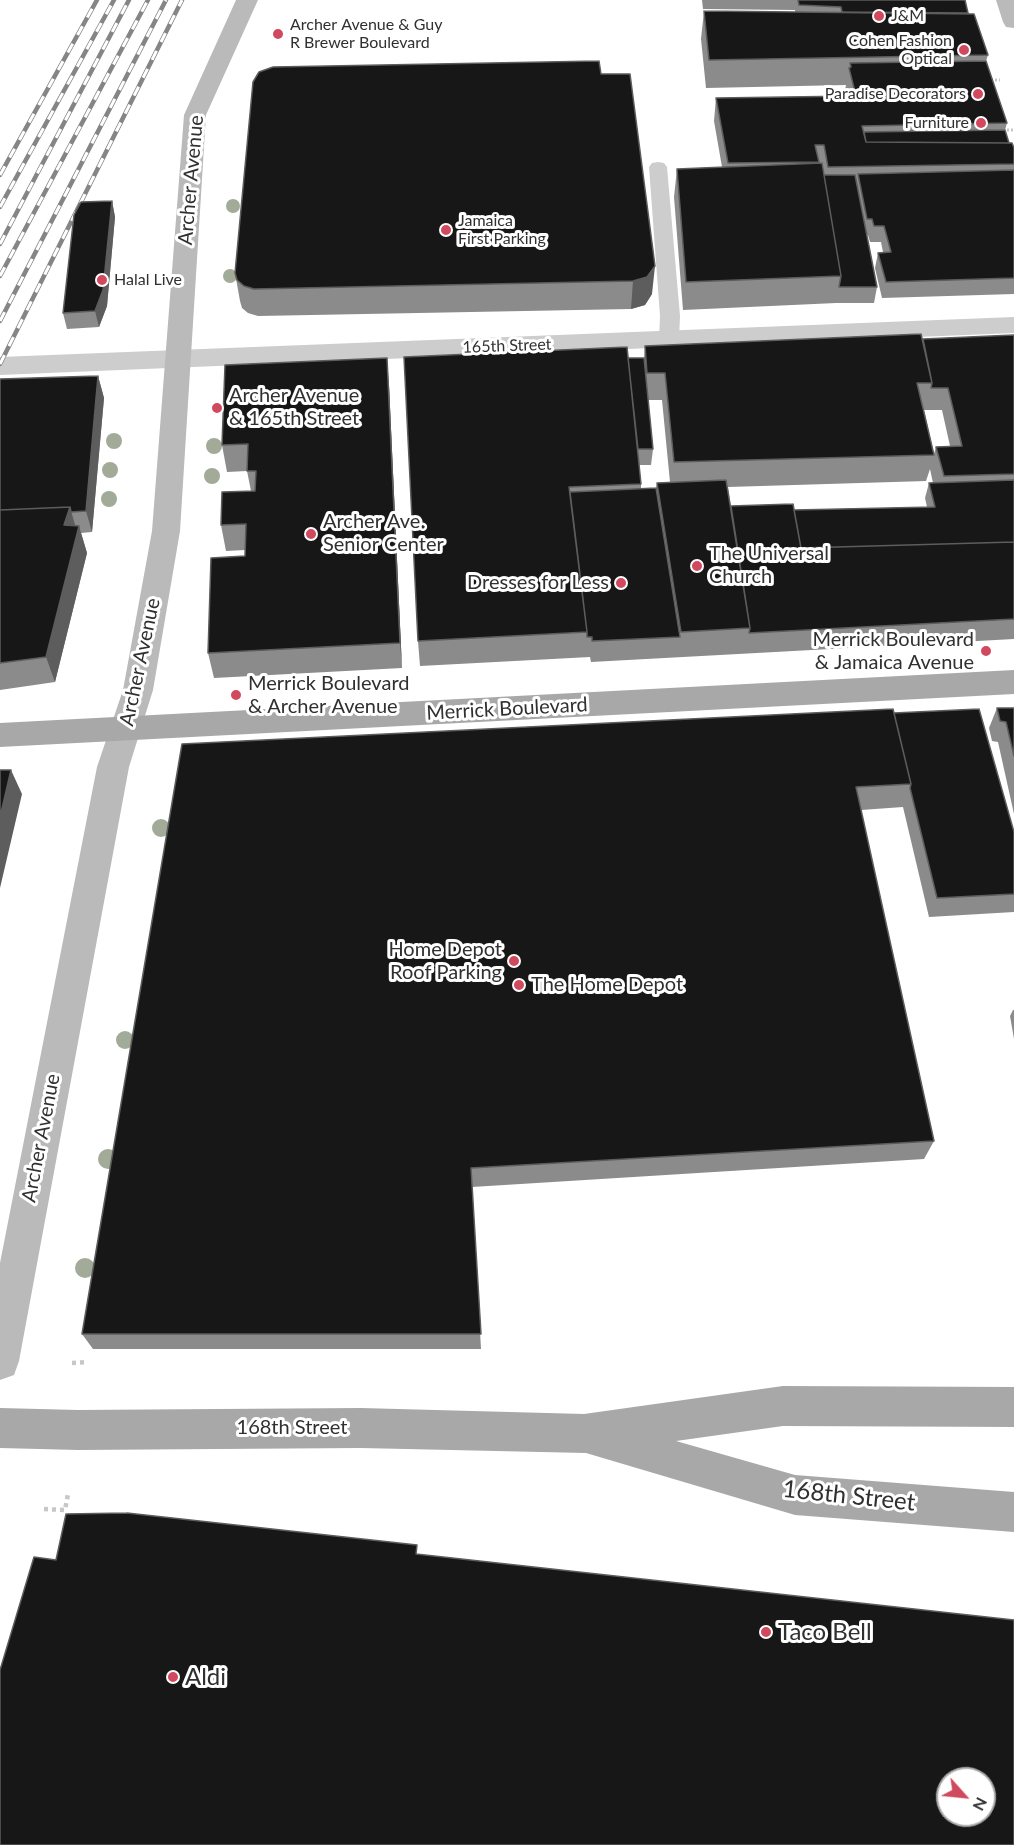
<!DOCTYPE html>
<style>
body{margin:0}
#map{position:relative;width:1014px;height:1845px;overflow:hidden;background:#fff;font-family:Lato,sans-serif}
canvas{display:block}
.north{position:absolute;left:936px;top:1767px;width:60px;height:60px;box-sizing:border-box;background:#fff;border:2px solid #acacac;border-radius:50%;rotate:117deg;font-size:16px;font-weight:700;line-height:24px;text-align:center;color:#303030}
.north::after{content:'';display:block;margin:auto;width:21px;height:27px;background:#d0495e;clip-path:polygon(50% 0,100% 100%,50% 72%,0 100%)}
</style>
<div id="map">
<canvas width="1014" height="1845"></canvas>
<div class="north">N</div>
</div>
<script>
const ctx = document.querySelector('canvas').getContext('2d');
ctx.lineJoin = 'round';
const toPath = rows => new Path2D(rows.map(r => 'M' + r).join(''));
function stroke(path, color, width, dash) { ctx.strokeStyle = color; ctx.lineWidth = width; ctx.lineCap = dash ? 'butt' : 'round'; ctx.setLineDash(dash || []); ctx.stroke(path); }
function fillPath(path, color) { ctx.fillStyle = color; ctx.fill(path, 'evenodd'); }
function drawText(font, color, halo, rows, align = 'center') {
  ctx.font = font + ' Lato,sans-serif'; ctx.lineWidth = 6; ctx.setLineDash([]); ctx.textBaseline = 'middle'; ctx.strokeStyle = halo; ctx.fillStyle = color; for (const [text, x, y, turn = 0] of rows) {
    ctx.save(); ctx.translate(x, y); ctx.rotate((+turn || 0) * Math.PI / 180); ctx.textAlign = isNaN(turn) ? turn : align; if (halo) ctx.strokeText(text, 0, 0); ctx.fillText(text, 0, 0); ctx.restore();
  }
}
const pathFar1 = toPath([
 [991,80,1000,80],
 [1007,130,1014,130]
]);
const path = toPath([
 [72,1363,88,1362],
 [44,1509,65,1510,68,1494]
]);
const lane = toPath([
 [658,162,664,163,667,167,680,316,679,340,676,345,669,346,662,345,659,340,660,316,649,167,652,163,658,162]
]);
const street = toPath([
 [1014,317,1014,333,0,375,0,357,1014,317]
]);
const secondary = toPath([
 [236,0,258,0,206,115,180,531,153,690,129,767,19,1361,14,1375,0,1380,0,1263,97,767,123,690,152,531,184,115,236,0],
 [996,0,1014,0,1014,28,1006,27,1003,22,996,0]
]);
const primary = toPath([
 [1014,670,1014,694,0,747,0,723,1014,670],
 [783,1386,1014,1387,1014,1427,783,1426,676,1441,795,1475,1014,1492,1014,1532,795,1515,586,1453,361,1448,78,1450,0,1448,0,1408,78,1410,361,1408,584,1414,783,1386]
]);
const rail = toPath([
 [0,175,97,0],
 [0,207,114,0],
 [0,244,129,0],
 [0,276,148,0],
 [0,321,166,0],
 [0,364,182,0]
]);
const trees = [
 [233,206,7],
 [230,276,7],
 [114,441,8],
 [214,446,8],
 [110,470,8],
 [212,476,8],
 [109,499,8],
 [161,828,9],
 [125,1040,9],
 [108,1159,10],
 [85,1268,10]
];
const wall = toPath([
 [702,0,965,0,968,13,988,55,986,61,1007,123,1005,130,1009,143,1014,148,1014,294,882,298,875,268,878,253,883,252,881,242,870,242,868,235,867,235,877,287,874,303,836,303,683,310,674,197,677,169,722,167,714,121,716,98,846,96,845,90,846,85,706,88,701,39,704,11,795,12,795,10,703,9],
 [601,74,652,294,645,305,631,309,258,316,248,313,242,308,240,301,235,273],
 [112,201,115,217,107,306,99,327,67,329,63,313],
 [1014,335,1014,639,591,662,590,657,420,666,418,641,628,358,644,358,645,346,923,339],
 [648,400,662,400,670,482,657,483,656,488,641,489,641,484,639,465,651,465,653,449],
 [924,410,942,410,950,446,936,447,934,454],
 [930,469,933,483,929,483,925,498,927,507,794,510,731,506,728,487,926,481],
 [98,376,104,398,92,532,81,533,87,553,55,682,0,690,0,379],
 [389,385,402,668,214,678,208,653,245,556,245,550,226,551,221,525,251,491,247,471,227,472,222,445],
 [997,708,1014,708,1014,814,998,742,992,741,989,728],
 [894,713,1014,832,1014,912,929,917,903,807,861,810,934,1141,924,1159,472,1187,481,1349,93,1349,82,1334],
 [1013,1010,1014,1010,1014,1039,1010,1016]
]);
const shadedWall = toPath([
 [112,201,115,217,107,306,99,327,95,311],
 [655,266,652,294,645,305,631,309,633,281],
 [387,358,389,385,402,668,400,643],
 [98,376,104,398,92,532,86,511],
 [70,507,77,532,79,526,87,553,55,682,46,657,64,525],
 [11,770,22,794,0,888,0,817]
]);
const building = toPath([
 [798,0,965,0,968,13,842,12,841,7,799,5,798,0],
 [704,11,974,14,988,55,709,60,704,11],
 [599,61,601,74,630,74,655,266,647,277,633,281,254,289,244,286,237,280,235,273,253,82,259,72,273,67,599,61],
 [986,61,1007,123,862,126,866,142,1012,143,1014,148,1014,164,828,167,824,145,815,145,819,162,728,163,716,98,856,96,849,68,851,67,850,63,986,61],
 [1005,130,1009,143,866,142,864,132,1005,130],
 [822,163,841,276,686,282,677,169,822,163],
 [1014,170,1014,278,886,282,878,253,891,252,884,226,874,226,872,219,867,219,858,174,1014,170],
 [824,175,855,175,877,287,839,287,841,276,824,175],
 [112,201,103,290,95,311,63,313,74,215,81,202,112,201],
 [921,334,932,383,917,383,934,455,674,462,665,373,647,373,645,346,921,334],
 [1014,335,1014,474,944,476,936,447,962,446,948,388,931,388,932,383,923,339,1014,335],
 [627,347,641,484,569,487,587,632,418,641,404,357,627,347],
 [387,358,400,643,208,653,211,558,245,556,246,524,221,525,222,492,255,491,256,471,247,471,248,444,222,445,225,365,387,358],
 [628,358,644,358,653,449,638,449,628,358],
 [98,376,86,511,71,512,70,507,0,510,0,379,98,376],
 [726,480,750,628,681,632,657,483,726,480],
 [1014,480,1014,542,801,548,794,510,935,507,929,483,1014,480],
 [656,488,680,637,592,641,592,637,587,637,587,632,570,492,656,488],
 [793,504,801,548,1014,542,1014,619,749,633,750,628,731,506,793,504],
 [70,507,64,525,79,526,46,657,0,663,0,510,70,507],
 [997,708,1014,708,1014,756,1006,722,1000,721,997,708],
 [893,709,911,784,856,787,934,1141,471,1168,481,1334,82,1334,182,744,893,709],
 [979,709,1014,832,1014,894,937,898,910,788,911,784,894,713,979,709],
 [0,770,11,770,0,817,0,770],
 [127,1513,417,1545,416,1554,1014,1620,1014,1845,0,1845,0,1670,34,1557,56,1560,66,1514,127,1513],
 [948,1779,984,1779,984,1815,948,1815,948,1779]
]);
const markers = [
 [879,16,6,"#d0495e"],
 [278,34,6,"#d0495e"],
 [964,50,6,"#d0495e"],
 [978,94,6,"#d0495e"],
 [981,123,6,"#d0495e"],
 [446,230,6,"#d0495e"],
 [102,280,6,"#d0495e"],
 [217,408,6,"#d0495e"],
 [311,534,6,"#d0495e"],
 [697,566,6,"#d0495e"],
 [621,583,6,"#d0495e"],
 [986,651,6,"#d0495e"],
 [236,695,6,"#d0495e"],
 [514,961,6,"#d0495e"],
 [519,985,6,"#d0495e"],
 [766,1632,6,"#d0495e"],
 [173,1677,6,"#d0495e"]
];
const farPoinames = [
 ["J&M",891,16],
 ["Archer Avenue & Guy",290,25],
 ["R Brewer Boulevard",290,43],
 ["Cohen Fashion",952,41,"right"],
 ["Optical",952,59,"right"],
 ["Paradise Decorators",966,94,"right"],
 ["Furniture",969,123,"right"],
 ["Jamaica",458,221],
 ["First Parking",458,239],
 ["Halal Live",114,280]
];
const farStreetnames = [
 ["165th Street",507,346,-2]
];
const streetNames = [
 ["Archer Avenue",191,180,-85],
 ["Archer Avenue",140,662,-78],
 ["Merrick Boulevard",507,709,-3],
 ["Archer Avenue",41,1138,-79],
 ["168th Street",292,1428]
];
const poiNames = [
 ["Archer Avenue",229,396],
 ["& 165th Street",229,419],
 ["Archer Ave.",323,522],
 ["Senior Center",323,545],
 ["The Universal",709,554],
 ["Church",709,577],
 ["Dresses for Less",609,583,"right"],
 ["Merrick Boulevard",974,640,"right"],
 ["& Jamaica Avenue",974,663,"right"],
 ["Merrick Boulevard",248,684],
 ["& Archer Avenue",248,707],
 ["Home Depot",502,950,"right"],
 ["Roof Parking",502,973,"right"],
 ["The Home Depot",531,985]
];
const nearStreetnames = [
 ["168th Street",849,1496,6]
];
const nearPoinames = [
 ["Taco Bell",778,1632],
 ["Aldi",185,1677]
];
stroke(pathFar1, '#c7c7c7', 3, [2, 2]);
stroke(path, '#c7c7c7', 4.5, [4, 4]);
fillPath(lane, '#cdcdcd');
fillPath(street, '#cdcdcd');
fillPath(secondary, '#bababa');
fillPath(primary, '#a8a8a8');
stroke(rail, '#858585', 4.5);
stroke(rail, '#fff', 3, [10]);
ctx.fillStyle = '#a2ab97';
for (const [x, y, r] of trees) { ctx.beginPath(); ctx.arc(x, y, r, 0, 2 * Math.PI); ctx.fill(); }
fillPath(wall, '#8b8b8b');
fillPath(shadedWall, '#5d5d5d');
fillPath(building, '#171717');
stroke(building, '#5d5d5d', 1.5);
for (const [x, y, r, color] of markers) { const dot = new Path2D(); dot.arc(x, y, r, 0, 2 * Math.PI); ctx.fillStyle = color; ctx.fill(dot); stroke(dot, '#fff', 2); }
drawText('16px', '#303030', '#fff', farPoinames, 'left');
drawText('16px', '#303030', '#fff', farStreetnames);
drawText('20px', '#303030', '#fff', streetNames);
drawText('20px', '#303030', '#fff', poiNames, 'left');
drawText('24px', '#303030', '#fff', nearStreetnames);
drawText('24px', '#303030', '#fff', nearPoinames, 'left');
</script>
